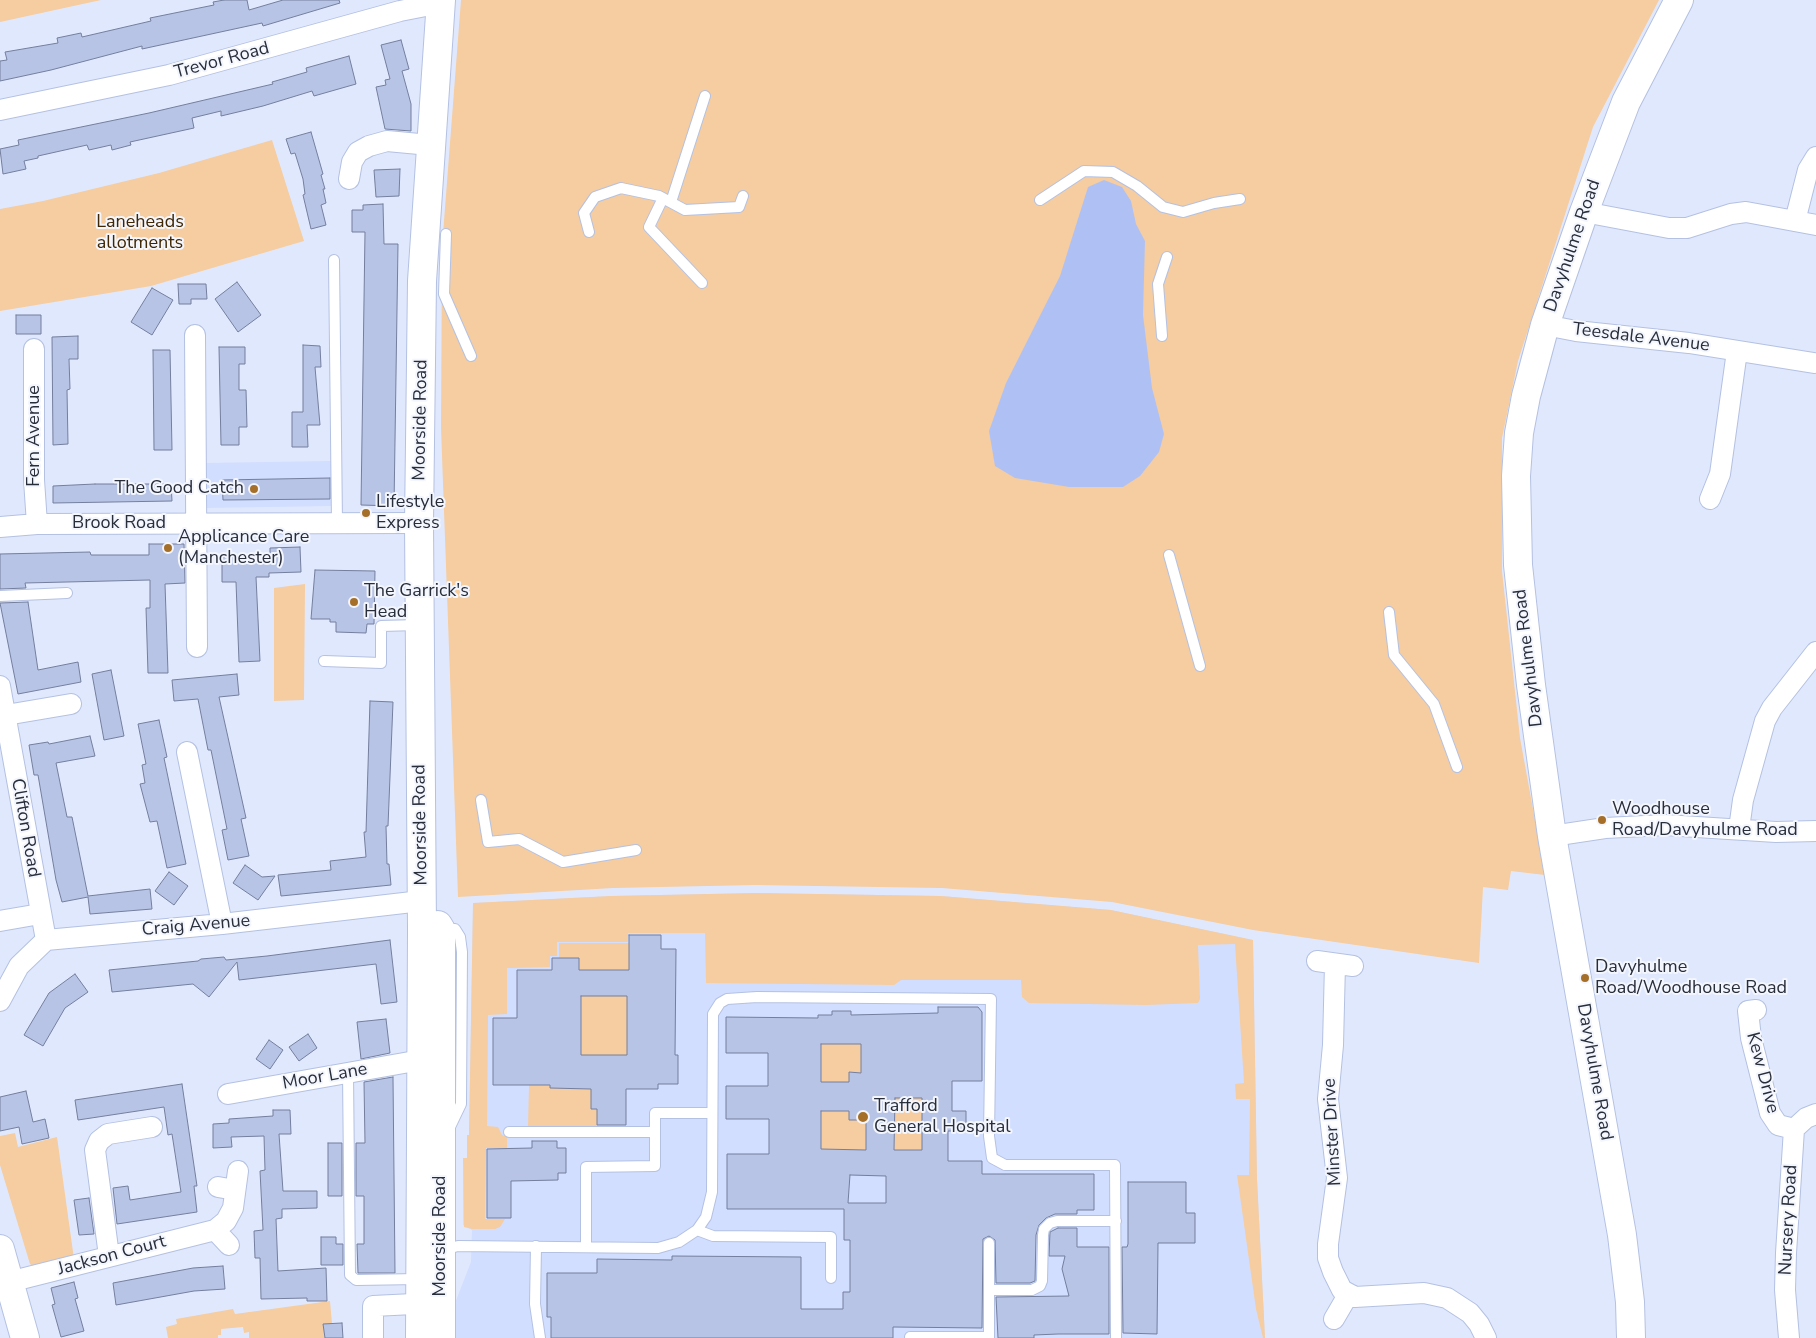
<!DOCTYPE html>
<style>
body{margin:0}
canvas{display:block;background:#e0e8fd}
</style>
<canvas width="1816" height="1338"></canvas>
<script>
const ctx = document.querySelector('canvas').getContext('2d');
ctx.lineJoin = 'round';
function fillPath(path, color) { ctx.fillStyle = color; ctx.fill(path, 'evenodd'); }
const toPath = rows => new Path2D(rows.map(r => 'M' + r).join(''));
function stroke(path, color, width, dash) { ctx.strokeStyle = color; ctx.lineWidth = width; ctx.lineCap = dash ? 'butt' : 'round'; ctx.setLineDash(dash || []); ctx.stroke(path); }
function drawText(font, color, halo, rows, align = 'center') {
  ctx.font = font + ' "Nunito Sans",sans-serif'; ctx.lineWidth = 4; ctx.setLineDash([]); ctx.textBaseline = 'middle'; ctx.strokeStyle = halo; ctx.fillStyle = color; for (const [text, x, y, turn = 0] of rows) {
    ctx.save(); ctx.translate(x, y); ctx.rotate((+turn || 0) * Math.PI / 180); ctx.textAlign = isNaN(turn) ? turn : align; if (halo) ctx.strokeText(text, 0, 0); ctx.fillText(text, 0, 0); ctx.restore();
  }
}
const built = toPath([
 [331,461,332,506,205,508,204,463],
 [757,893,941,896,1111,910,1253,940,1257,1179,1265,1338,455,1338,455,1303,471,1262,472,1230,463,1225,463,1158,467,1158,467,1135,469,1135,473,903,611,896]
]);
const green = toPath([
 [0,0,101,0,0,22],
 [461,0,1659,0,1593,127,1518,361,1502,438,1502,571,1520,738,1545,875,1511,871,1508,890,1483,887,1479,963,1253,930,1112,902,942,888,755,885,613,888,458,897,441,428,442,247],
 [272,140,304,241,151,286,0,311,0,209,43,201,159,173],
 [305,584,304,700,274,701,274,588],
 [757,893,941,896,1111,910,1253,940,1257,1179,1265,1338,1263,1338,1256,1309,1237,1175,1249,1175,1250,1099,1236,1099,1235,1084,1244,1083,1235,944,1198,945,1200,999,1198,1003,1146,1005,1029,1003,1022,997,1021,980,901,980,894,985,706,983,705,933,628,933,628,942,557,942,557,956,550,956,550,967,507,968,507,1014,488,1015,487,1126,498,1127,502,1135,507,1137,507,1148,486,1148,485,1219,505,1219,500,1227,495,1229,472,1229,464,1227,463,1158,467,1158,467,1135,469,1135,473,903,611,896],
 [559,943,629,943,629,970,579,970,579,958,559,958],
 [578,996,629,996,629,1055,578,1055],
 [821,1037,868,1041,861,1073,849,1072,849,1082,821,1083],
 [590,1084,597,1084,591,1098,591,1109,597,1109,597,1126,528,1127,529,1085,550,1085,550,1088,572,1085,572,1089,590,1089],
 [895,1090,911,1098,917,1098,922,1090,922,1150,894,1161],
 [821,1104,881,1120,866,1134,866,1144,875,1152,821,1151],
 [15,1133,18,1147,57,1137,74,1259,34,1267,30,1264,0,1165,0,1136],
 [330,1301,332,1324,324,1324,325,1338,249,1338,249,1332,244,1333,243,1327,221,1329,221,1335,218,1335,218,1338,168,1338,166,1327,177,1324,176,1319,233,1309,235,1314]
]);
const water = toPath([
 [1104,180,1122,187,1131,201,1136,224,1145,241,1143,315,1152,388,1164,434,1159,452,1140,476,1123,487,1069,487,1015,478,995,466,989,431,1006,383,1060,276,1088,187]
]);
const building = toPath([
 [224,0,247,0,249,10,283,0,339,0,340,3,263,26,262,23,142,49,142,46,51,70,0,81,0,61,7,60,5,52,58,43,57,38,81,33,82,37,151,21,150,18,214,5,213,2,224,0],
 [401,40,409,69,402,71,411,104,411,131,385,129,376,87,386,85,385,80,390,79,381,45,401,40],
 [349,56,356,84,314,96,312,91,263,106,221,116,221,111,192,118,194,128,130,142,131,145,112,150,111,145,89,150,87,145,38,156,38,158,24,161,26,169,3,174,0,149,19,145,18,140,149,113,273,84,272,82,307,72,306,68,349,56],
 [311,132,323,174,321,175,325,189,323,189,326,203,321,205,326,225,311,229,303,195,305,194,303,179,295,153,291,154,286,139,311,132],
 [400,169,399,196,376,197,374,170,400,169],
 [383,204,384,244,398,244,394,506,361,505,365,232,352,232,352,210,363,210,363,205,383,204],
 [237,282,261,315,238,332,215,299,237,282],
 [178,284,206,284,207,299,191,299,191,304,179,304,178,284],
 [152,288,173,300,152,335,131,322,152,288],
 [16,315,41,315,41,334,16,334,16,315],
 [78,336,78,359,69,359,70,389,67,390,68,444,53,445,52,337,78,336],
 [303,345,320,346,321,367,315,367,320,425,307,425,308,447,292,447,292,412,303,412,303,345],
 [219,347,245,347,245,364,239,364,239,390,246,390,247,427,239,427,239,445,221,445,219,347],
 [153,350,170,350,172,450,154,450,153,350],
 [330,478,330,499,223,500,222,480,330,478],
 [95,484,171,484,172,501,53,503,53,486,95,484],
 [149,544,184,544,185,583,165,584,168,673,148,673,146,608,150,608,150,580,25,583,26,588,0,589,0,554,90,552,91,555,149,555,149,544],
 [300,547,301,572,269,573,269,577,256,577,260,661,239,662,236,582,222,582,222,557,270,556,270,548,300,547],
 [315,570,375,571,374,624,367,624,366,633,336,632,336,622,330,622,330,619,311,619,315,570],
 [28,602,38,670,78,662,81,682,18,694,0,603,28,602],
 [111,670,124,736,104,740,92,674,111,670],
 [237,674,239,695,219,697,246,818,241,819,249,856,228,860,222,830,227,829,211,750,208,750,198,699,174,701,172,680,237,674],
 [370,701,393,702,388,826,386,826,387,864,389,864,391,885,281,896,278,875,331,870,330,861,366,857,364,832,366,832,370,701],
 [159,720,167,757,164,758,186,864,167,868,157,821,150,822,140,784,145,783,142,765,146,764,138,724,159,720],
 [90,736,95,756,56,763,67,817,72,817,88,896,150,889,152,909,90,914,88,897,62,902,56,880,38,775,34,775,29,745,48,742,49,744,90,736],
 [245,865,262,877,275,876,258,900,233,883,245,865],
 [169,872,188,886,174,905,155,891,169,872],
 [629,935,661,935,661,949,676,949,675,1055,678,1055,678,1084,658,1084,658,1089,626,1089,626,1125,597,1125,597,1109,591,1109,591,1089,550,1088,550,1085,493,1085,493,1018,517,1018,517,970,552,970,552,958,579,958,579,970,629,970,629,935],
 [581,996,627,996,627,1055,581,1055,581,996],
 [390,940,397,1002,381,1004,376,964,239,980,237,962,209,997,193,984,112,992,109,970,198,961,201,959,224,957,226,960,267,956,390,940],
 [75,974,88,992,65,1008,43,1046,24,1035,49,993,75,974],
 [938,1007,978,1007,982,1012,982,1081,952,1081,952,1111,966,1111,966,1131,948,1131,948,1161,982,1161,982,1174,1094,1174,1094,1210,1077,1210,1077,1214,1055,1214,1046,1218,1039,1225,1036,1235,1035,1281,1030,1283,996,1283,995,1240,989,1236,983,1239,982,1328,893,1327,893,1338,551,1338,551,1317,547,1317,547,1273,597,1273,597,1259,672,1260,672,1256,801,1257,801,1309,843,1309,843,1292,850,1292,850,1240,844,1240,844,1209,727,1209,727,1154,769,1154,769,1119,726,1119,726,1086,768,1086,768,1053,726,1053,726,1017,818,1018,818,1015,832,1015,832,1011,851,1011,851,1015,938,1013,938,1007],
 [821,1044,861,1044,861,1073,849,1072,849,1082,821,1082,821,1044],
 [895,1098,922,1098,922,1150,894,1150,895,1098],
 [821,1111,849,1111,849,1120,866,1120,866,1150,821,1149,821,1111],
 [850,1175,886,1176,886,1203,848,1203,850,1175],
 [386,1019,390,1053,361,1059,357,1022,386,1019],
 [308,1034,317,1048,299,1061,289,1047,308,1034],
 [269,1040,283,1050,270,1069,256,1059,269,1040],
 [393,1077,395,1273,358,1273,357,1244,364,1244,364,1196,356,1196,356,1143,365,1143,364,1082,393,1077],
 [182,1084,197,1186,194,1186,197,1212,117,1224,113,1188,128,1186,130,1200,181,1192,172,1134,168,1135,164,1107,78,1120,75,1100,182,1084],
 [26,1091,33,1122,45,1119,49,1138,22,1144,19,1127,0,1131,0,1097,26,1091],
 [273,1110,290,1110,291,1134,279,1134,283,1191,317,1191,317,1208,282,1209,282,1218,276,1219,278,1271,326,1268,327,1301,307,1301,307,1298,261,1299,260,1258,255,1258,254,1231,263,1230,260,1171,265,1170,264,1136,231,1137,232,1147,213,1148,213,1124,229,1123,229,1119,273,1116,273,1110],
 [532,1141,557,1141,557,1148,566,1148,566,1173,558,1173,558,1180,511,1181,511,1218,487,1218,487,1149,532,1148,532,1141],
 [328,1143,342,1143,342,1196,328,1196,328,1143],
 [1128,1182,1186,1182,1186,1213,1195,1213,1195,1243,1158,1243,1157,1334,1123,1333,1122,1247,1127,1247,1128,1244,1128,1182],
 [89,1198,94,1234,79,1235,74,1200,89,1198],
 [1058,1228,1077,1228,1077,1247,1109,1247,1109,1334,1058,1334,1034,1335,1034,1338,998,1338,996,1297,1069,1296,1062,1269,1065,1256,1049,1256,1050,1232,1058,1228],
 [321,1237,336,1237,336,1244,343,1244,343,1265,321,1265,321,1237],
 [223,1266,225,1289,194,1291,116,1305,113,1283,193,1268,223,1266],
 [74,1282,78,1298,75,1299,84,1331,61,1337,52,1305,55,1304,51,1288,74,1282],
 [342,1323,343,1338,325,1338,323,1324,342,1323]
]);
const lane = toPath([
 [663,198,649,227,702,283],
 [1040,200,1084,171,1113,172,1137,186,1163,207,1183,212,1214,203,1240,199],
 [671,202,705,96],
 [589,232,584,213,595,197,621,188,659,196,685,210,739,207,743,196],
 [446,234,444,294,471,356],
 [334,260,337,523],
 [1162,336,1158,284,1167,257],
 [1169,555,1200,666],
 [0,596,67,593],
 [1389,612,1394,655,1434,704,1457,767],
 [324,661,381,663,381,626,418,625],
 [481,800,488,842,519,839,563,862,636,850],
 [442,929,455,929,460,937,462,952,461,1104,450,1127],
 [348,1072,350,1275,356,1280,419,1279],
 [509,1132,655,1132],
 [697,1230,713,1236,831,1237,831,1278],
 [989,1243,989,1290],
 [536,1246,535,1304,540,1338],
 [586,1246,586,1167,655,1166,655,1113,712,1113],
 [443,1250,458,1246,658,1248,679,1242,697,1230,706,1217,712,1192,713,1014,720,1003,727,999,757,997,991,999,989,1136,992,1158,1005,1165,1115,1165,1116,1338],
 [910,1337,989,1337],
 [989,1338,989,1290,1032,1290,1040,1286,1042,1281,1043,1235,1044,1229,1050,1223,1057,1221,1116,1221]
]);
const street = toPath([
 [0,110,169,75,400,11,441,3],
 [349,179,352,162,358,152,369,146,387,141,430,145],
 [1584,212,1669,228,1687,228,1731,214,1746,212,1816,225],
 [1795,221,1808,170,1816,157],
 [1545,325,1576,331,1689,343,1814,363],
 [195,335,197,647],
 [34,349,34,480,37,524],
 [1710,499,1720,474,1737,351],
 [0,527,37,524,419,523],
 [0,686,46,940],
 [6,715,71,704],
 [187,752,222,924],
 [1739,829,1743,800,1765,721,1772,708,1816,652],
 [1552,836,1605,828,1665,825,1776,832,1816,831],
 [0,921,40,914],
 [1317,961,1353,966],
 [1335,964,1333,1045,1328,1099,1337,1178,1328,1244,1328,1258,1333,1272,1342,1290,1355,1297,1424,1293,1447,1298,1470,1313,1479,1324,1486,1338],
 [0,1001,19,966,46,940,222,924,421,901],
 [1756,1010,1748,1011,1751,1038,1770,1113,1778,1125,1794,1129],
 [228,1094,421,1060],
 [218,1187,235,1190],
 [215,1230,229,1245],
 [109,1256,95,1150,99,1141,108,1134,152,1127],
 [9,1282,215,1230,226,1221,233,1208,238,1171],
 [1334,1319,1348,1295],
 [373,1338,373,1306,434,1303],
 [1789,1338,1785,1290,1786,1253,1794,1129,1806,1118,1816,1114]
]);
const secondary = toPath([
 [438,925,441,930,441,1338],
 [0,1249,25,1338],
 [420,1338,422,930,419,523,422,281,441,0],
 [1631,1338,1630,1302,1622,1235,1552,836,1531,685,1518,565,1516,476,1519,433,1526,396,1545,325,1584,212,1626,102,1679,0]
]);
const markers = [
 [254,489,5,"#a56f2a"],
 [366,513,5,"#a56f2a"],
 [168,548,5,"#a56f2a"],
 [354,602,5,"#a56f2a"],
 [1602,820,5,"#a56f2a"],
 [1585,978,5,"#a56f2a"],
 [863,1117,6,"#a56f2a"]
];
const streetNames = [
 ["Trevor Road",222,61,-15],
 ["Davyhulme Road",1573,246,-71],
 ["Teesdale Avenue",1641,338,7],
 ["Moorside Road",421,420,-89],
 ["Fern Avenue",35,436,-90],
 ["Brook Road",119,524],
 ["Davyhulme Road",1529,658,-97],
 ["Moorside Road",421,825,-91],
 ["Clifton Road",25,828,80],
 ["Craig Avenue",196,926,-5],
 ["Davyhulme Road",1594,1072,80],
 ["Kew Drive",1762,1073,75],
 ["Moor Lane",325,1077,-10],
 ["Minster Drive",1333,1132,-93],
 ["Nursery Road",1789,1220,-87],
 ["Moorside Road",441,1236,-90],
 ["Jackson Court",112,1256,-15]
];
const parkNames = [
 ["Laneheads",140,223],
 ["allotments",140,244]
];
const poiNames = [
 ["The Good Catch",244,489,"right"],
 ["Lifestyle",376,503],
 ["Express",376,524],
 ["Applicance Care",178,538],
 ["(Manchester)",178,559],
 ["The Garrick's",364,592],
 ["Head",364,613],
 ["Woodhouse",1612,810],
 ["Road/Davyhulme Road",1612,831],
 ["Davyhulme",1595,968],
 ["Road/Woodhouse Road",1595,989],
 ["Trafford",874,1107],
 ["General Hospital",874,1128]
];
fillPath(built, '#d2deff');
fillPath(green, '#f5cda0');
fillPath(water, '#afc1f4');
fillPath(building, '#b8c4e6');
stroke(building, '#747f9e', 1);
stroke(lane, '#b4c1e2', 12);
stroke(street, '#b4c1e2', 22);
stroke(secondary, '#b4c1e2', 30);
stroke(lane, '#fff', 10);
stroke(street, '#fff', 20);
stroke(secondary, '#fff', 28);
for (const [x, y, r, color] of markers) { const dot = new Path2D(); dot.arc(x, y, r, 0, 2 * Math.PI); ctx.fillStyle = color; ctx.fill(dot); stroke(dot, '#f3f6fd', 2); }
drawText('18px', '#282d3a', '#f3f6fd', streetNames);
drawText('18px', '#402602', '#f3f6fd', parkNames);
drawText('18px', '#282d3a', '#f3f6fd', poiNames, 'left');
</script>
